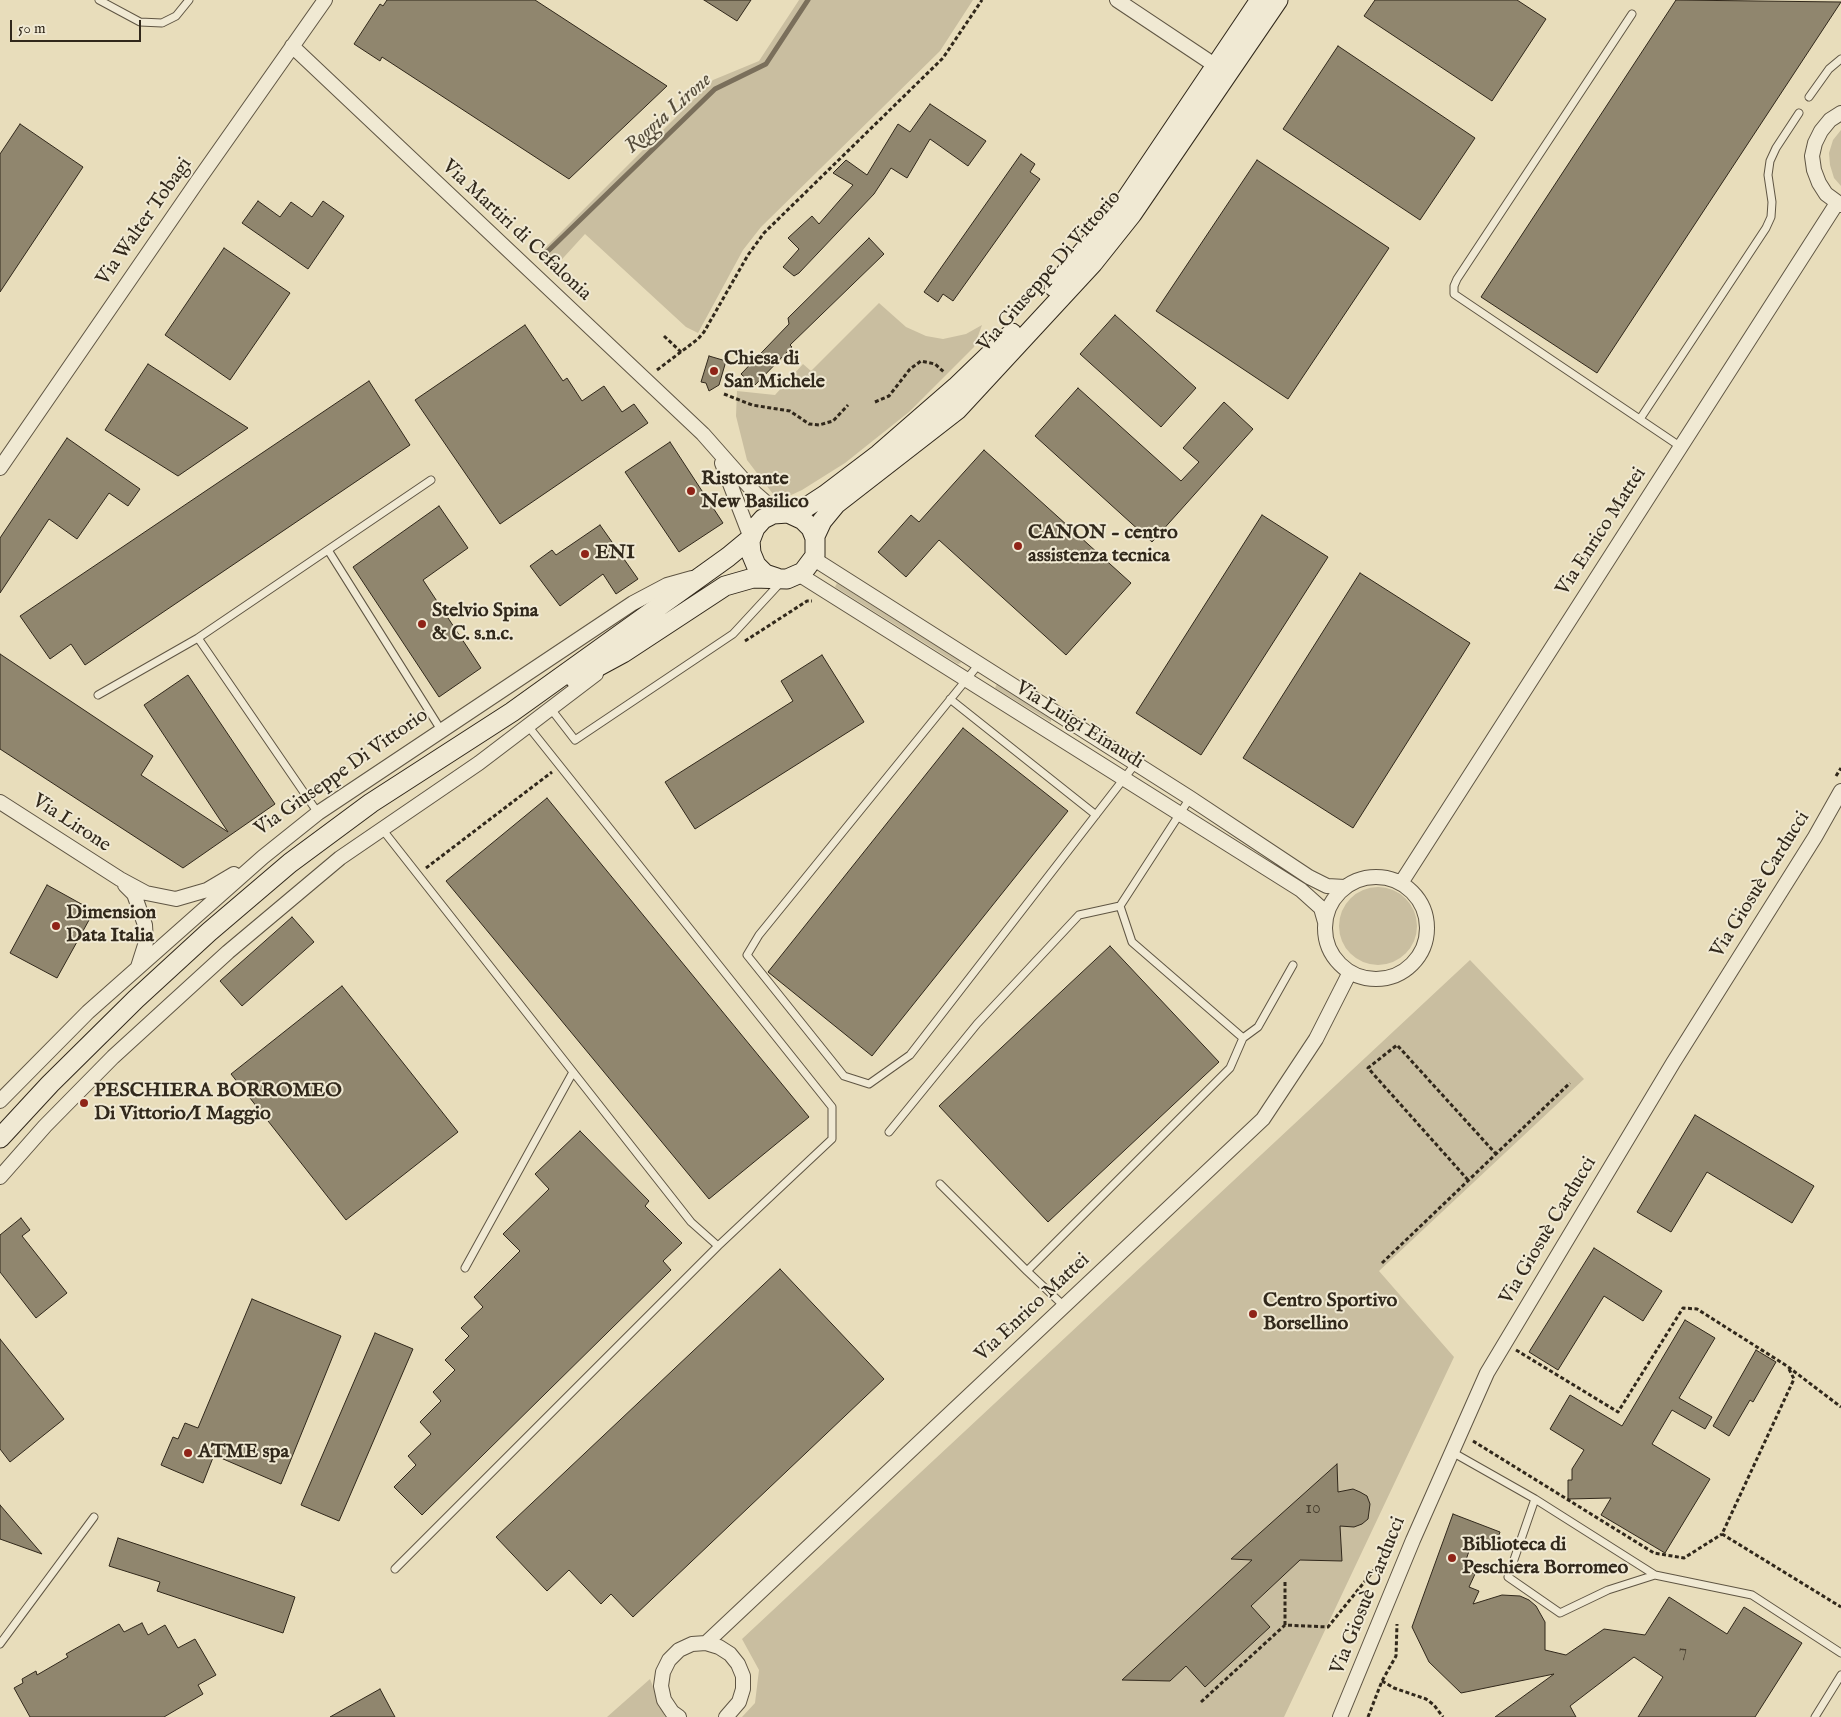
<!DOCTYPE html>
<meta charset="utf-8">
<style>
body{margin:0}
#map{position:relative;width:1841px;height:1717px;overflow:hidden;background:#e8ddbb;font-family:"IM FELL English",serif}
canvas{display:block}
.scale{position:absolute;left:10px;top:20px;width:131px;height:22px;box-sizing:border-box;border:2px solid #31281b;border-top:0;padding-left:6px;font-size:15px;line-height:18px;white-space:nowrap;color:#31281b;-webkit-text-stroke:4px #f0e9d3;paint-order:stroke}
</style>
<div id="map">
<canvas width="1841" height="1717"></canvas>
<div class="scale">50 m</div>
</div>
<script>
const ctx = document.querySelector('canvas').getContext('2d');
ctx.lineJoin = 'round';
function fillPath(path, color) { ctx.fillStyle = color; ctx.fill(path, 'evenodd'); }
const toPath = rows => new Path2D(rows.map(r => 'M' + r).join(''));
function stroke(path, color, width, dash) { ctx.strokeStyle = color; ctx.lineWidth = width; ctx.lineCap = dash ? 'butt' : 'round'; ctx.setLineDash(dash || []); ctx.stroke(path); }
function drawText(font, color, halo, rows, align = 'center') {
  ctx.font = font + ' "IM FELL English",serif'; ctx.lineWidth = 4; ctx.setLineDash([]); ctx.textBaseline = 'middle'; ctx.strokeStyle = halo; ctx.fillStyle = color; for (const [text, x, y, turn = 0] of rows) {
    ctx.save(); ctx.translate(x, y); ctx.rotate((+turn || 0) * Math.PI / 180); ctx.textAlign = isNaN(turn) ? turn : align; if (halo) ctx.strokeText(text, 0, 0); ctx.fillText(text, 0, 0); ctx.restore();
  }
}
const green = toPath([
 [799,0,973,0,940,51,761,227,743,250,698,333,686,327,585,234,554,268,539,254,713,80,759,61],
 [1841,130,1841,186,1834,178,1830,165,1829,153,1833,140],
 [879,303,906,327,926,336,943,339,966,334,982,325,974,347,909,412,845,463,802,490,789,496,776,498,747,460,736,416,737,391,775,395,803,364,811,371],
 [837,583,960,661,961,663,958,664,835,587],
 [997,684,1051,719,1051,722,995,688],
 '1339 926a39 39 0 1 1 78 0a39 39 0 1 1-78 0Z',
 [1470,960,1584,1079,1379,1271,1454,1357,1284,1717,742,1717,755,1703,759,1670,742,1639],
 [650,1679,665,1717,607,1717]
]);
const stream = toPath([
 [546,253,715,89,766,64,808,0]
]);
const building = toPath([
 [387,0,535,0,667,86,569,179,382,57,380,61,354,44,380,4,383,6,387,0],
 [704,0,751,0,737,21,704,0],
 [1375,0,1517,0,1546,19,1492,101,1364,16,1375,0],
 [1676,0,1841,2,1597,373,1481,297,1676,0],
 [1338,46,1475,138,1420,220,1283,129,1338,46],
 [930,104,986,141,968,166,930,139,907,178,891,168,874,194,799,273,794,276,783,267,799,249,788,238,812,216,819,224,853,185,833,173,846,160,867,175,898,124,910,132,930,104],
 [20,124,83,167,0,292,0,154,20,124],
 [1021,154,1035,164,1030,172,1040,179,953,301,943,294,938,302,924,292,1021,154],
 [1257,160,1389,248,1288,399,1156,311,1257,160],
 [258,201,280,217,291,202,312,217,323,201,344,216,308,269,242,223,258,201],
 [869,238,884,254,790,345,792,347,754,386,741,374,789,324,788,318,869,238],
 [224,248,290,293,230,380,165,335,224,248],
 [1115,315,1196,388,1161,427,1080,354,1115,315],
 [525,325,563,381,567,378,582,401,604,386,622,412,634,404,648,423,500,524,415,400,525,325],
 [709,356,726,361,719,385,709,391,706,383,701,382,709,356],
 [148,364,248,428,178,476,105,430,148,364],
 [369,381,410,445,85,665,71,644,50,659,20,616,369,381],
 [1078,388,1181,481,1199,462,1183,448,1224,402,1253,429,1152,542,1035,436,1078,388],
 [67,438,140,489,128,506,109,493,77,539,49,519,0,593,0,538,67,438],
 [670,442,723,523,679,552,625,472,670,442],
 [984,450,1131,583,1066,655,939,540,906,577,878,552,911,515,919,522,984,450],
 [439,506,468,548,423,580,481,668,439,697,353,567,439,506],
 [1262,515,1328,557,1201,755,1136,713,1262,515],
 [600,525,638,579,616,594,603,574,560,606,530,566,552,550,556,555,600,525],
 [1360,573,1470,643,1353,828,1243,758,1360,573],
 [0,654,153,756,141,775,228,832,144,705,188,675,275,804,183,868,0,749,0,654],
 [822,655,864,722,695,829,665,782,793,701,781,681,822,655],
 [963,728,1068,811,872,1056,768,972,963,728],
 [547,798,809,1117,709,1199,446,881,547,798],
 [47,885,94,911,57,978,10,953,47,885],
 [292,917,314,942,242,1006,220,981,292,917],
 [1110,946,1219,1062,1048,1222,939,1106,1110,946],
 [342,986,458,1132,346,1220,231,1074,342,986],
 [1695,1115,1814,1186,1792,1223,1707,1172,1671,1232,1637,1212,1695,1115],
 [580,1131,649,1201,645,1206,682,1243,663,1261,671,1270,422,1515,394,1487,416,1465,408,1456,431,1434,420,1422,441,1401,433,1392,455,1370,445,1360,469,1336,461,1328,483,1307,474,1297,520,1251,503,1234,549,1189,535,1174,580,1131],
 [21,1218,30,1230,22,1236,67,1293,36,1318,0,1272,0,1235,21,1218],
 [1594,1248,1662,1291,1643,1321,1604,1296,1558,1370,1529,1352,1594,1248],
 [780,1269,884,1379,633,1617,611,1594,601,1604,569,1570,547,1591,496,1537,780,1269],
 [252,1299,341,1336,281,1484,214,1455,203,1483,161,1465,173,1437,178,1439,185,1423,198,1428,252,1299],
 [1685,1320,1715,1338,1679,1398,1712,1417,1705,1429,1672,1410,1652,1444,1710,1479,1665,1553,1601,1515,1611,1498,1568,1499,1568,1480,1572,1480,1572,1469,1584,1450,1550,1429,1570,1395,1622,1426,1685,1320],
 [375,1333,413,1349,339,1521,301,1505,375,1333],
 [0,1339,64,1419,10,1462,0,1449,0,1339],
 [1756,1350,1776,1362,1753,1402,1750,1400,1729,1436,1713,1426,1756,1350],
 [1337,1464,1338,1492,1353,1489,1360,1492,1367,1496,1370,1504,1368,1519,1362,1524,1354,1527,1340,1526,1342,1561,1300,1560,1251,1606,1270,1627,1205,1687,1186,1666,1170,1681,1122,1680,1252,1560,1231,1559,1337,1464],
 [0,1505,42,1554,0,1539,0,1505],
 [1453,1514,1500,1532,1495,1547,1473,1539,1463,1569,1475,1574,1469,1587,1479,1591,1473,1604,1502,1595,1520,1596,1529,1600,1536,1606,1545,1622,1545,1650,1566,1655,1604,1629,1645,1635,1669,1597,1727,1634,1744,1607,1802,1643,1755,1717,1638,1717,1663,1677,1634,1657,1570,1706,1576,1717,1495,1717,1554,1674,1461,1693,1429,1662,1412,1627,1453,1514],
 [118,1538,295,1597,283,1633,157,1591,160,1582,109,1566,118,1538],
 [142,1623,148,1635,165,1625,178,1648,195,1639,216,1675,198,1685,203,1694,164,1717,30,1717,14,1688,23,1683,22,1679,36,1671,37,1675,68,1657,66,1654,119,1624,124,1632,142,1623],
 [380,1689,395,1717,330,1717,380,1689]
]);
const path = toPath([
 [664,336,681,352],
 [657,370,698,339,704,332,748,255,764,233,943,58,982,0],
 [724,394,752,405,790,411,809,424,819,425,833,421,848,405],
 [875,402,889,396,910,369,921,361,935,364,945,373],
 [745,641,807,601,812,601],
 [1836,776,1841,768],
 [426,868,552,772],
 [1468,1180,1368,1068,1397,1045,1496,1154],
 [1382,1263,1570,1083],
 [1516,1350,1618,1412,1683,1308,1697,1309,1787,1366,1841,1407],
 [1789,1369,1794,1379,1722,1534,1841,1607],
 [1473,1441,1654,1553,1684,1558,1722,1534],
 [1285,1625,1285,1580],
 [1382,1681,1394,1688,1426,1699,1434,1705,1443,1717],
 [1201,1702,1285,1625,1328,1627,1391,1549],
 [1368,1717,1382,1681,1396,1656,1397,1624]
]);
const service = toPath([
 [99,0,140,22,162,23,176,16,189,0],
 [1632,14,1457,279,1454,286,1454,294,1681,447],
 [1809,97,1829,69,1841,59],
 [1640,419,1766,228,1771,217,1772,202,1768,175,1770,161,1776,148,1799,113],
 [328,550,441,730],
 [979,664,759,935,747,955,844,1076,869,1084,910,1055,1136,763],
 [98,695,198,638],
 [950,699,1096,815],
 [551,709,575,740,733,634,782,581],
 [528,726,832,1107,832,1139,718,1246],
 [318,813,198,638,431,480],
 [382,829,691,1222,718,1246,395,1569],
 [1120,906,1132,942,1243,1038,1258,1027,1293,965],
 [889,1132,977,1024,1079,915,1120,906,1190,798],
 [940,1184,1027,1271,1230,1068,1243,1038],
 [465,1268,573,1072],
 [1027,1271,1064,1306],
 [1452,1452,1535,1499,1655,1575,1608,1590,1560,1613,1508,1577,1535,1499],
 [1655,1575,1752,1595,1841,1653],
 [0,1644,94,1517],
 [1815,1717,1841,1675]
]);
const minor = toPath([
 [1117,0,1216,66],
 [292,46,703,434,755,493,778,513],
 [1841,113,1830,120,1821,131,1815,143,1812,156,1814,170,1819,183,1826,194,1841,205],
 [722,463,751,538],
 [0,468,197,182,325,0],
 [814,559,1190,798,1309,877,1327,886,1345,887],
 [800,575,1301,890,1321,908,1325,922],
 [0,802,120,879,146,893,176,899,207,890,234,874],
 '1325 928a51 51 0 1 1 102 0a51 51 0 1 1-102 0Z',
 [1401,883,1837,203],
 [125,885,134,894,145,925,146,942,138,967],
 [0,1101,88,1012,263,857,318,813,633,603,667,585,692,578],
 [0,1177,45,1126,113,1057,228,952,340,858,479,763,596,674],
 [706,1643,1263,1119,1316,1039,1350,972],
 [679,1717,672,1712,664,1700,661,1686,663,1672,669,1660,679,1650,692,1644,706,1643,719,1647,730,1654,738,1664,743,1676,743,1689,739,1702,726,1717],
 [1340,1717,1413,1540,1487,1373,1673,1063,1815,837,1841,791]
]);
const secondary = toPath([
 [1054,287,1126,199,1260,0],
 [790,514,802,510,825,495,879,454,956,387,1012,333],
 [815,536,822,521,836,504,957,410,1093,263,1132,214,1278,0],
 [575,679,623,653,725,586,753,578,787,579,803,572,815,556,815,538,811,528,803,520,788,513,773,514,763,519,755,528,750,541,751,553,756,565,765,574,777,578],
 [0,1138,50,1084,136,999,209,932,290,863,371,803,512,712,728,557,751,538]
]);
const markers = [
 [714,371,5,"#8f2418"],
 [691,491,5,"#8f2418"],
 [1018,546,5,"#8f2418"],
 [585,554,5,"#8f2418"],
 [422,624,5,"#8f2418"],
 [56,926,5,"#8f2418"],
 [84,1103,5,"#8f2418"],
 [1253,1314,5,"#8f2418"],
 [188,1453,5,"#8f2418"],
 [1452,1558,5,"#8f2418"]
];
const numberNames = [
 ["10",1313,1509],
 ["7",1683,1652]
];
const streetNames = [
 ["Via Walter Tobagi",145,222,-55],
 ["Via Martiri di Cefalonia",516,231,43],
 ["Via Giuseppe Di Vittorio",1050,272,-49],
 ["Via Enrico Mattei",1602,532,-57],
 ["Via Luigi Einaudi",1079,726,32],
 ["Via Giuseppe Di Vittorio",342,773,-35],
 ["Via Lirone",71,824,33],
 ["Via Giosuè Carducci",1761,885,-58],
 ["Via Giosuè Carducci",1549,1231,-59],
 ["Via Enrico Mattei",1033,1308,-43],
 ["Via Giosuè Carducci",1369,1596,-68]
];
const poiNames = [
 ["Chiesa di",724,360],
 ["San Michele",724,383],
 ["Ristorante",701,480],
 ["New Basilico",701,503],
 ["CANON - centro",1028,534],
 ["assistenza tecnica",1028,557],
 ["ENI",595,554],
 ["Stelvio Spina",432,612],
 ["& C. s.n.c.",432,635],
 ["Dimension",66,914],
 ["Data Italia",66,937],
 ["PESCHIERA BORROMEO",94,1092],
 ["Di Vittorio/I Maggio",94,1115],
 ["Centro Sportivo",1263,1302],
 ["Borsellino",1263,1325],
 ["ATME spa",198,1453],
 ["Biblioteca di",1462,1546],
 ["Peschiera Borromeo",1462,1569]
];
const waterNames = [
 ["Roggia Lirone",669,114,-42]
];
fillPath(green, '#c9bea0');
stroke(stream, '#7a6f5b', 5);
fillPath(building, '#90866e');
stroke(building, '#31281b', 1);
stroke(service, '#5f5543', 9);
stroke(minor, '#5f5543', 16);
stroke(secondary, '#31281b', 21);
stroke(path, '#31281b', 3, [4, 2.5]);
stroke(service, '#f0e9d3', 7);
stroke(minor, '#f0e9d3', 14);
stroke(secondary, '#f0e9d3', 19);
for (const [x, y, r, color] of markers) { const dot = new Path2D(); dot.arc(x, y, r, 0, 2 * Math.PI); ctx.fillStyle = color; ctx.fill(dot); stroke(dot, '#f0e9d3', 2); }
drawText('18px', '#494030', null, numberNames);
drawText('20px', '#31281b', '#f0e9d3', streetNames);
drawText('bold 20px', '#31281b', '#f0e9d3', poiNames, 'left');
drawText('italic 21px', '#554c3b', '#f0e9d3', waterNames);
</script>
